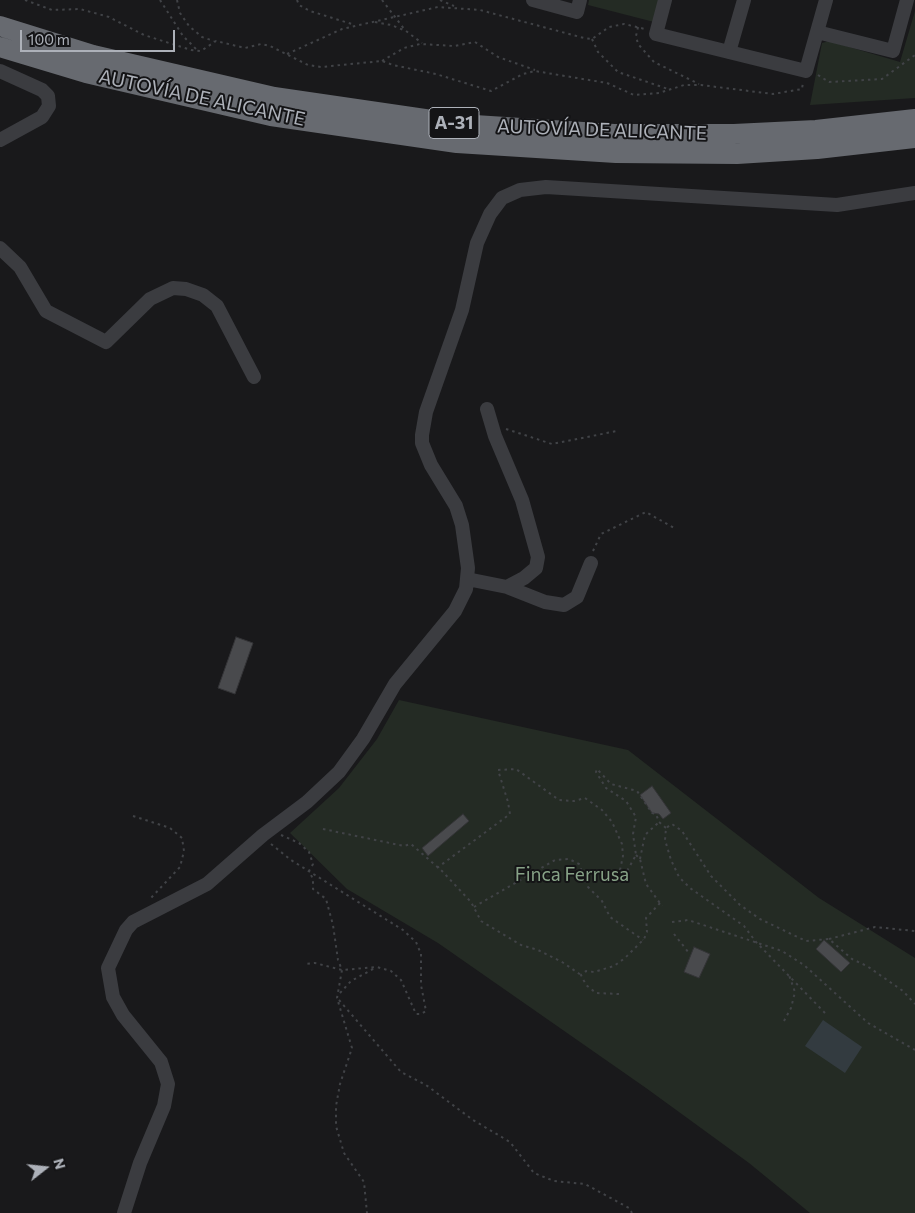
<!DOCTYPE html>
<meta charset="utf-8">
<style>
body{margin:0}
#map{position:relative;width:915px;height:1213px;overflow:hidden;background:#19191b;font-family:Commissioner,sans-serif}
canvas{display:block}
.north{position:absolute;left:20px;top:1143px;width:50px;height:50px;-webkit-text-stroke:4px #141416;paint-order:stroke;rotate:74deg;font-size:14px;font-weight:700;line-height:20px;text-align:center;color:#adb1b9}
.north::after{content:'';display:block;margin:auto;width:18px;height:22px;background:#adb1b9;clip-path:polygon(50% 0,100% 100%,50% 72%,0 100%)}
.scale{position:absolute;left:20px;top:30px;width:155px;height:22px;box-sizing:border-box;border:2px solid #adb1b9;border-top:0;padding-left:6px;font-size:15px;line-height:18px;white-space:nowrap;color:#adb1b9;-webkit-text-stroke:4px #141416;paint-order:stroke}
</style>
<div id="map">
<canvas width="915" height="1213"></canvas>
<div class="north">N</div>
<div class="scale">100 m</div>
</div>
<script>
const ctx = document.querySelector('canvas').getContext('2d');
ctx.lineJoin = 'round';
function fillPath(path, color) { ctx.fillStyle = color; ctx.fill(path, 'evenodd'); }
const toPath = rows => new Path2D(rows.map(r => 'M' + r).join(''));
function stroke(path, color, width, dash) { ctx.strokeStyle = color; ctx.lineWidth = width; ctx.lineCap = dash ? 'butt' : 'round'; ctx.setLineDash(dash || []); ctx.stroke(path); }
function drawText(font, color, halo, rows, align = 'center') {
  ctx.font = font + ' Commissioner,sans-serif'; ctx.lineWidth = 4; ctx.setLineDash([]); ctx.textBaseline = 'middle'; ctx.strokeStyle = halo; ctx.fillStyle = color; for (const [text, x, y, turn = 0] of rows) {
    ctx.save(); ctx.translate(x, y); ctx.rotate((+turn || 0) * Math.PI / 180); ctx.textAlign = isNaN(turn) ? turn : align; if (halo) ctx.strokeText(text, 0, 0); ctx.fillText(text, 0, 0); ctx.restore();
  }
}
const green = toPath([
 [589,0,660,0,654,22,588,5],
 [915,11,915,98,810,105,822,43,829,41,900,62],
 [399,700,628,750,819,898,915,958,915,1213,810,1213,749,1163,646,1088,438,943,347,889,290,833,339,788,377,739]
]);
const water = toPath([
 [823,1020,862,1047,845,1073,805,1046]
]);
const building = toPath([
 [236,637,253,643,235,694,218,688,236,637],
 [652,786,671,813,663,819,659,814,652,813,640,795,652,786],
 [463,814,469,821,428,856,422,848,463,814],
 [824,940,850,963,841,972,816,949,824,940],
 [694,947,710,954,699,978,684,972,694,947]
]);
const path = toPath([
 [25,0,52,10,80,9,109,17,144,35,191,50,201,51,216,41,245,48,261,44,270,46,308,65,321,67,382,61,393,65,436,74,491,91,523,74,535,71,607,83,634,95,659,93,684,85,701,85,773,94,802,89,803,82],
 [160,0,183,36,197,50],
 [177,0,180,13,189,26,202,37,214,41],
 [297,0,299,5,310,11,355,25],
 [382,0,405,30],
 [440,0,454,6],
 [375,22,391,25,406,31,422,43],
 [638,27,636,36,638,44,654,62,699,84],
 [592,39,598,52,618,72,668,89],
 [287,54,342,29,438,7,480,10,584,38,592,39,609,27,624,24,645,29],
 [382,61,404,48,420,44,454,46,475,42,498,57,535,70],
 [818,75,829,82,882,79,915,55],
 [506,429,552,444,617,431],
 [593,551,601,534,646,512,674,528],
 [133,816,170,828,182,838,184,851,180,867,150,899],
 [323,829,404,846,411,844,442,871,471,902,481,921,521,945,538,950,562,962,581,975],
 [281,835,299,843,309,852,313,864,309,871,313,879,313,889,326,899,333,925,338,960,342,970,337,998,352,1048,340,1084,336,1106,336,1126,344,1153,364,1182,367,1213],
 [271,844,291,860,403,930,416,942,421,954,421,985,426,1011,421,1014,416,1014,401,980,391,971,377,967,342,970,315,963,304,964],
 [636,855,640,859,646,884,662,906],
 [640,859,645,835,659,822],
 [437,868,510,814,508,802,498,770,516,769,559,800,574,801,585,798,602,810,612,822,622,844,623,856,620,870,623,878,636,855,633,834,636,817,626,801,606,788,596,772,597,769,611,784,637,791,652,813,656,814,659,822,666,828],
 [474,907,555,860,569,859,579,864,588,887,602,901,610,917,643,940],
 [672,922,688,920,782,951,804,965,868,1023,915,1050],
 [674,934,689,953],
 [829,939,875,927,915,931],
 [340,993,351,981,375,968],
 [619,994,596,993,586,985,581,975,586,971,594,972,614,966,625,958,644,939,647,932,646,918,660,903],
 [339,1000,401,1072,426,1085,473,1120,510,1142,534,1173,554,1181,585,1184,629,1208,632,1213],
 [825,1013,756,942,744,926,690,888,679,877,671,860,665,840,666,828,672,824,682,831,711,876,740,905,760,919,806,941,829,939,852,959,867,966,903,991,915,1004],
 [784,1021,791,1008,795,992,789,975]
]);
const minor = toPath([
 [533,0,577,12,580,0],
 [665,0,656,34,806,71,826,0],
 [817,32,893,51,907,0],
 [729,52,744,0],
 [0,71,42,90,48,96,49,106,42,117,0,140],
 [0,248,20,267,46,311,106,342,150,299,173,288,186,289,203,295,217,306,254,377],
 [487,409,495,436,522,500,538,557,536,568,524,578,507,587],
 [467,579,507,587,545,602,564,605,577,597,591,563],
 [124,1213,140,1163,164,1106,168,1084,161,1062,123,1015,113,997,108,968,126,930,133,922,207,884,263,835,307,802,339,772,363,739,395,684,455,611,466,589,468,568,462,525,456,506,431,465,422,443,422,435,426,412,462,310,477,243,490,214,502,198,520,190,546,187,837,205,915,193]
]);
const highway = toPath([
 [0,26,93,55,274,97,459,124,614,134,734,134,816,130,915,119],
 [0,47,86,73,271,116,457,143,616,153,737,154,817,149,915,138]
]);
const shields = [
 [454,123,50]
];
const shieldNames = [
 ["A-31",454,123]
];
const streetNames = [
 ["AUTOVÍA DE ALICANTE",202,98,12],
 ["AUTOVÍA DE ALICANTE",602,130,2]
];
const parkNames = [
 ["Finca Ferrusa",572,875]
];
fillPath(green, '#242b24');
fillPath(water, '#333b40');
fillPath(building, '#494a4d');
stroke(building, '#343437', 1);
stroke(path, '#414347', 2, [2.5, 4]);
stroke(minor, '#3b3c40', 14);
stroke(highway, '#676a70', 20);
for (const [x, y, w] of shields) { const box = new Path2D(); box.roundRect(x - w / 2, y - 15.5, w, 31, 4); ctx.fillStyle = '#141416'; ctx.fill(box); stroke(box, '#adb1b9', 1); }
drawText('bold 18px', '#adb1b9', null, shieldNames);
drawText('19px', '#adb1b9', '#141416', streetNames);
drawText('19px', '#87a287', '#141416', parkNames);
</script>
